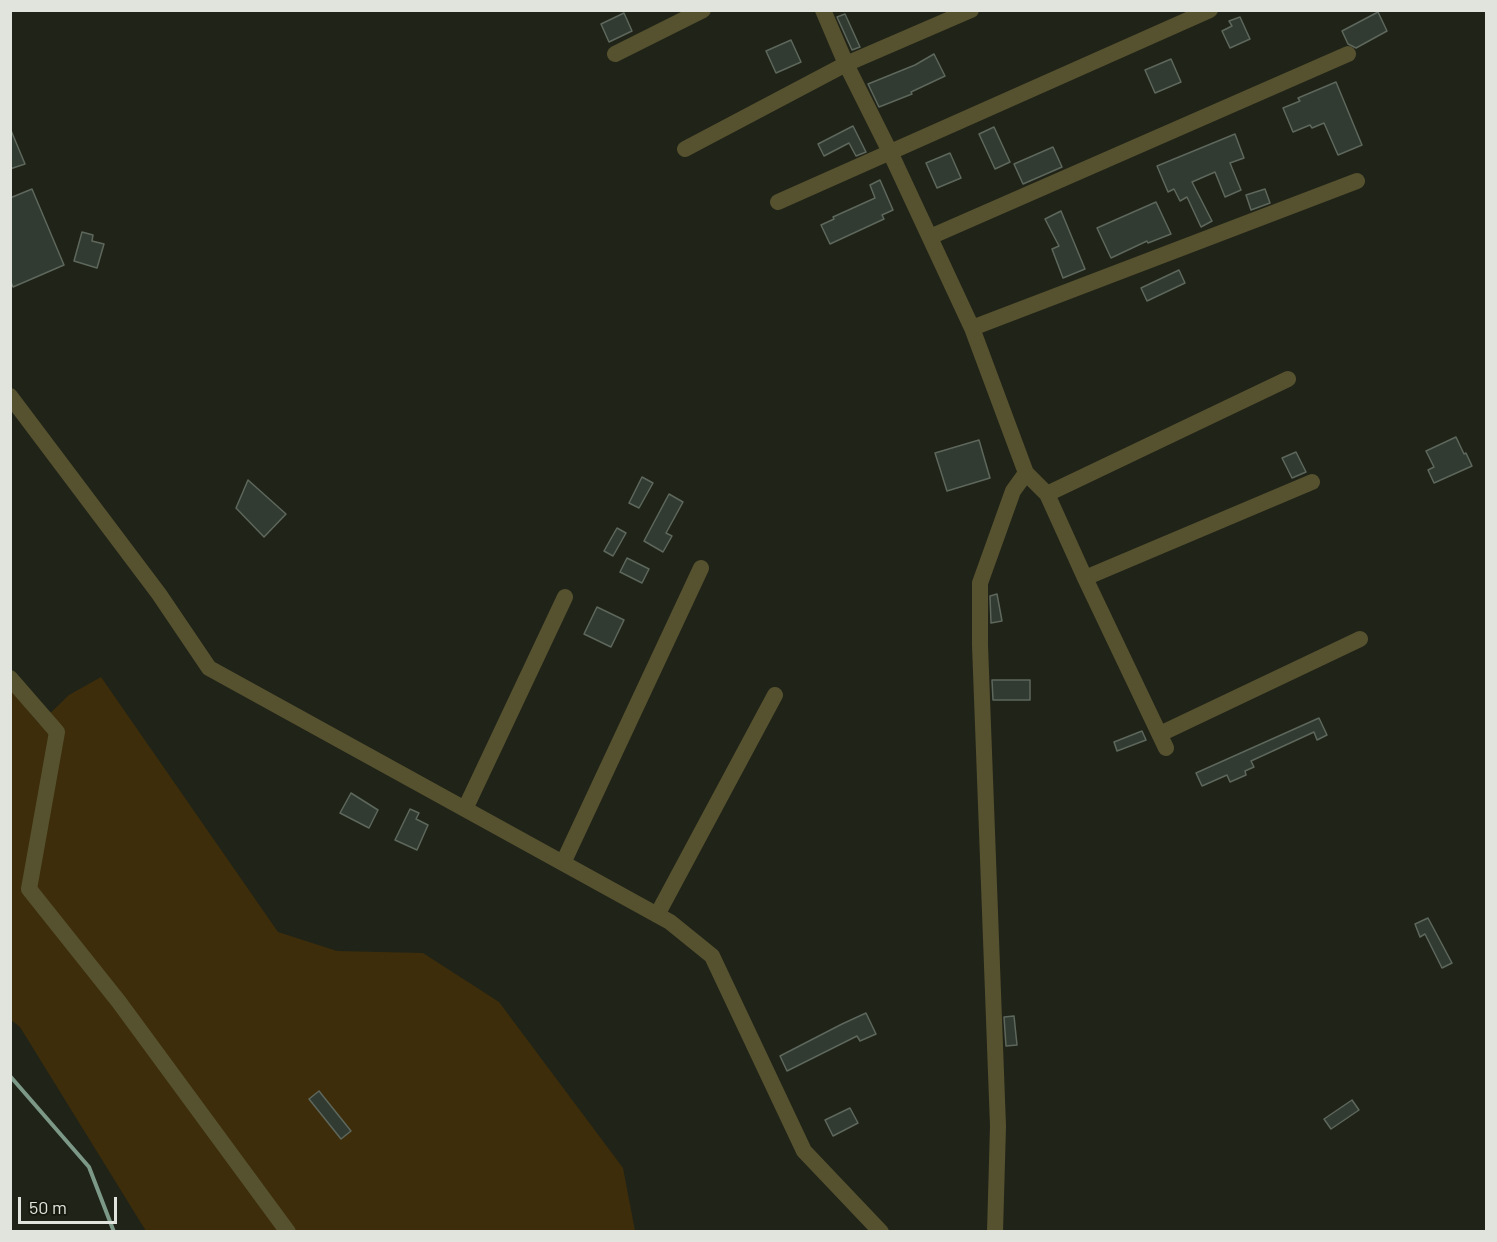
<!DOCTYPE html>
<style>
body{margin:0}
#map{position:relative;width:1497px;height:1242px;overflow:hidden;background:#202318;font-family:Barlow,sans-serif}
canvas{display:block}
.frame{position:absolute;inset:0;border:12px solid #e1e4dc;pointer-events:none}
.scale{position:absolute;left:18px;top:1197px;width:99px;height:27px;box-sizing:border-box;border:3px solid #e1e4dc;border-top:0;padding-left:8px;font-size:18px;line-height:21px;white-space:nowrap;color:#e1e4dc;-webkit-text-stroke:4px #171a0f;paint-order:stroke}
</style>
<div id="map">
<canvas width="1497" height="1242"></canvas>
<div class="frame"></div>
<div class="scale">50 m</div>
</div>
<script>
const ctx = document.querySelector('canvas').getContext('2d');
ctx.lineJoin = 'round';
function fillPath(path, color) { ctx.fillStyle = color; ctx.fill(path, 'evenodd'); }
const toPath = rows => new Path2D(rows.map(r => 'M' + r).join(''));
function stroke(path, color, width, dash) { ctx.strokeStyle = color; ctx.lineWidth = width; ctx.lineCap = dash ? 'butt' : 'round'; ctx.setLineDash(dash || []); ctx.stroke(path); }
const green = toPath([
 [101,677,278,932,337,951,423,953,499,1002,623,1168,635,1231,146,1231,20,1027,11,1020,10,688,39,724,69,695]
]);
const stream = toPath([
 [10,1076,89,1167,114,1232]
]);
const building = toPath([
 [1378,12,1387,31,1356,48,1348,44,1342,31,1378,12],
 [624,13,632,31,609,42,601,24,624,13],
 [845,14,860,47,852,50,837,17,845,14],
 [1240,17,1250,39,1230,48,1222,31,1232,26,1229,21,1240,17],
 [791,40,801,62,776,73,766,51,791,40],
 [934,54,945,76,911,92,912,94,879,107,868,84,915,65,934,54],
 [1171,59,1181,82,1155,93,1145,70,1171,59],
 [1336,82,1362,145,1338,155,1324,123,1312,128,1310,125,1293,132,1283,108,1300,101,1298,98,1336,82],
 [853,126,866,152,856,156,849,143,824,156,818,144,853,126],
 [994,127,1010,162,995,169,979,134,994,127],
 [10,128,25,164,10,169,10,128],
 [1235,134,1244,158,1230,163,1241,190,1225,197,1215,172,1192,182,1212,221,1201,227,1187,197,1180,201,1174,189,1168,192,1157,166,1235,134],
 [1053,147,1062,167,1023,184,1014,164,1053,147],
 [950,153,961,178,937,188,926,163,950,153],
 [880,180,893,210,882,215,884,219,830,244,821,225,834,219,833,217,875,198,870,185,880,180],
 [32,189,64,265,13,287,10,280,10,198,32,189],
 [1265,189,1270,203,1251,210,1246,195,1265,189],
 [1156,202,1171,234,1148,243,1147,241,1111,258,1097,228,1156,202],
 [1061,211,1085,269,1063,278,1052,249,1059,246,1045,219,1061,211],
 [82,232,93,235,92,241,104,244,97,268,74,261,82,232],
 [1179,270,1185,283,1147,301,1141,288,1179,270],
 [1456,437,1464,454,1466,453,1472,466,1434,483,1428,470,1434,467,1426,451,1456,437],
 [979,440,990,478,947,491,935,453,979,440],
 [1296,452,1306,472,1292,478,1282,458,1296,452],
 [642,477,653,483,639,508,629,503,642,477],
 [248,480,286,514,264,537,236,508,248,480],
 [669,494,683,502,666,533,672,536,663,552,644,541,669,494],
 [617,528,626,533,613,556,604,551,617,528],
 [627,558,649,569,642,583,620,572,627,558],
 [997,594,1002,621,991,623,990,596,997,594],
 [597,607,624,620,611,647,584,634,597,607],
 [992,680,1030,680,1030,700,993,700,992,680],
 [1319,718,1327,735,1317,740,1314,732,1251,761,1254,767,1245,771,1246,775,1230,782,1227,775,1202,786,1196,773,1319,718],
 [1142,731,1146,740,1117,751,1114,742,1142,731],
 [351,793,378,810,369,828,340,813,351,793],
 [410,809,419,813,416,819,428,825,417,850,395,840,410,809],
 [1428,918,1452,963,1442,968,1425,934,1420,937,1415,924,1428,918],
 [866,1013,876,1034,860,1041,857,1036,787,1071,780,1056,842,1024,866,1013],
 [1014,1016,1017,1045,1006,1046,1004,1017,1014,1016],
 [319,1091,351,1131,341,1139,309,1099,319,1091],
 [1352,1100,1359,1110,1331,1129,1324,1119,1352,1100],
 [850,1108,858,1123,833,1136,825,1120,850,1108]
]);
const minor = toPath([
 [823,10,846,64,890,152,972,328,1026,473,1047,494,1085,578,1166,748],
 [615,54,703,10],
 [685,149,846,64,971,10],
 [778,202,1210,10],
 [930,237,1348,54],
 [972,328,1357,181],
 [10,396,159,594,209,668,670,922,712,956,804,1151,881,1232],
 [1047,494,1288,379],
 [1085,578,1312,482],
 [10,678,57,732,29,889,119,1002,288,1232],
 [1160,734,1360,639],
 [465,809,565,597],
 [563,863,701,568],
 [657,915,775,695],
 [995,1232,998,1126,980,645,980,583,1013,491,1026,473]
]);
fillPath(green, '#3d2d0b');
stroke(stream, '#7c9887', 4);
fillPath(building, '#323b31');
stroke(building, '#5e675c', 1.5);
stroke(minor, '#56522f', 16);
</script>
